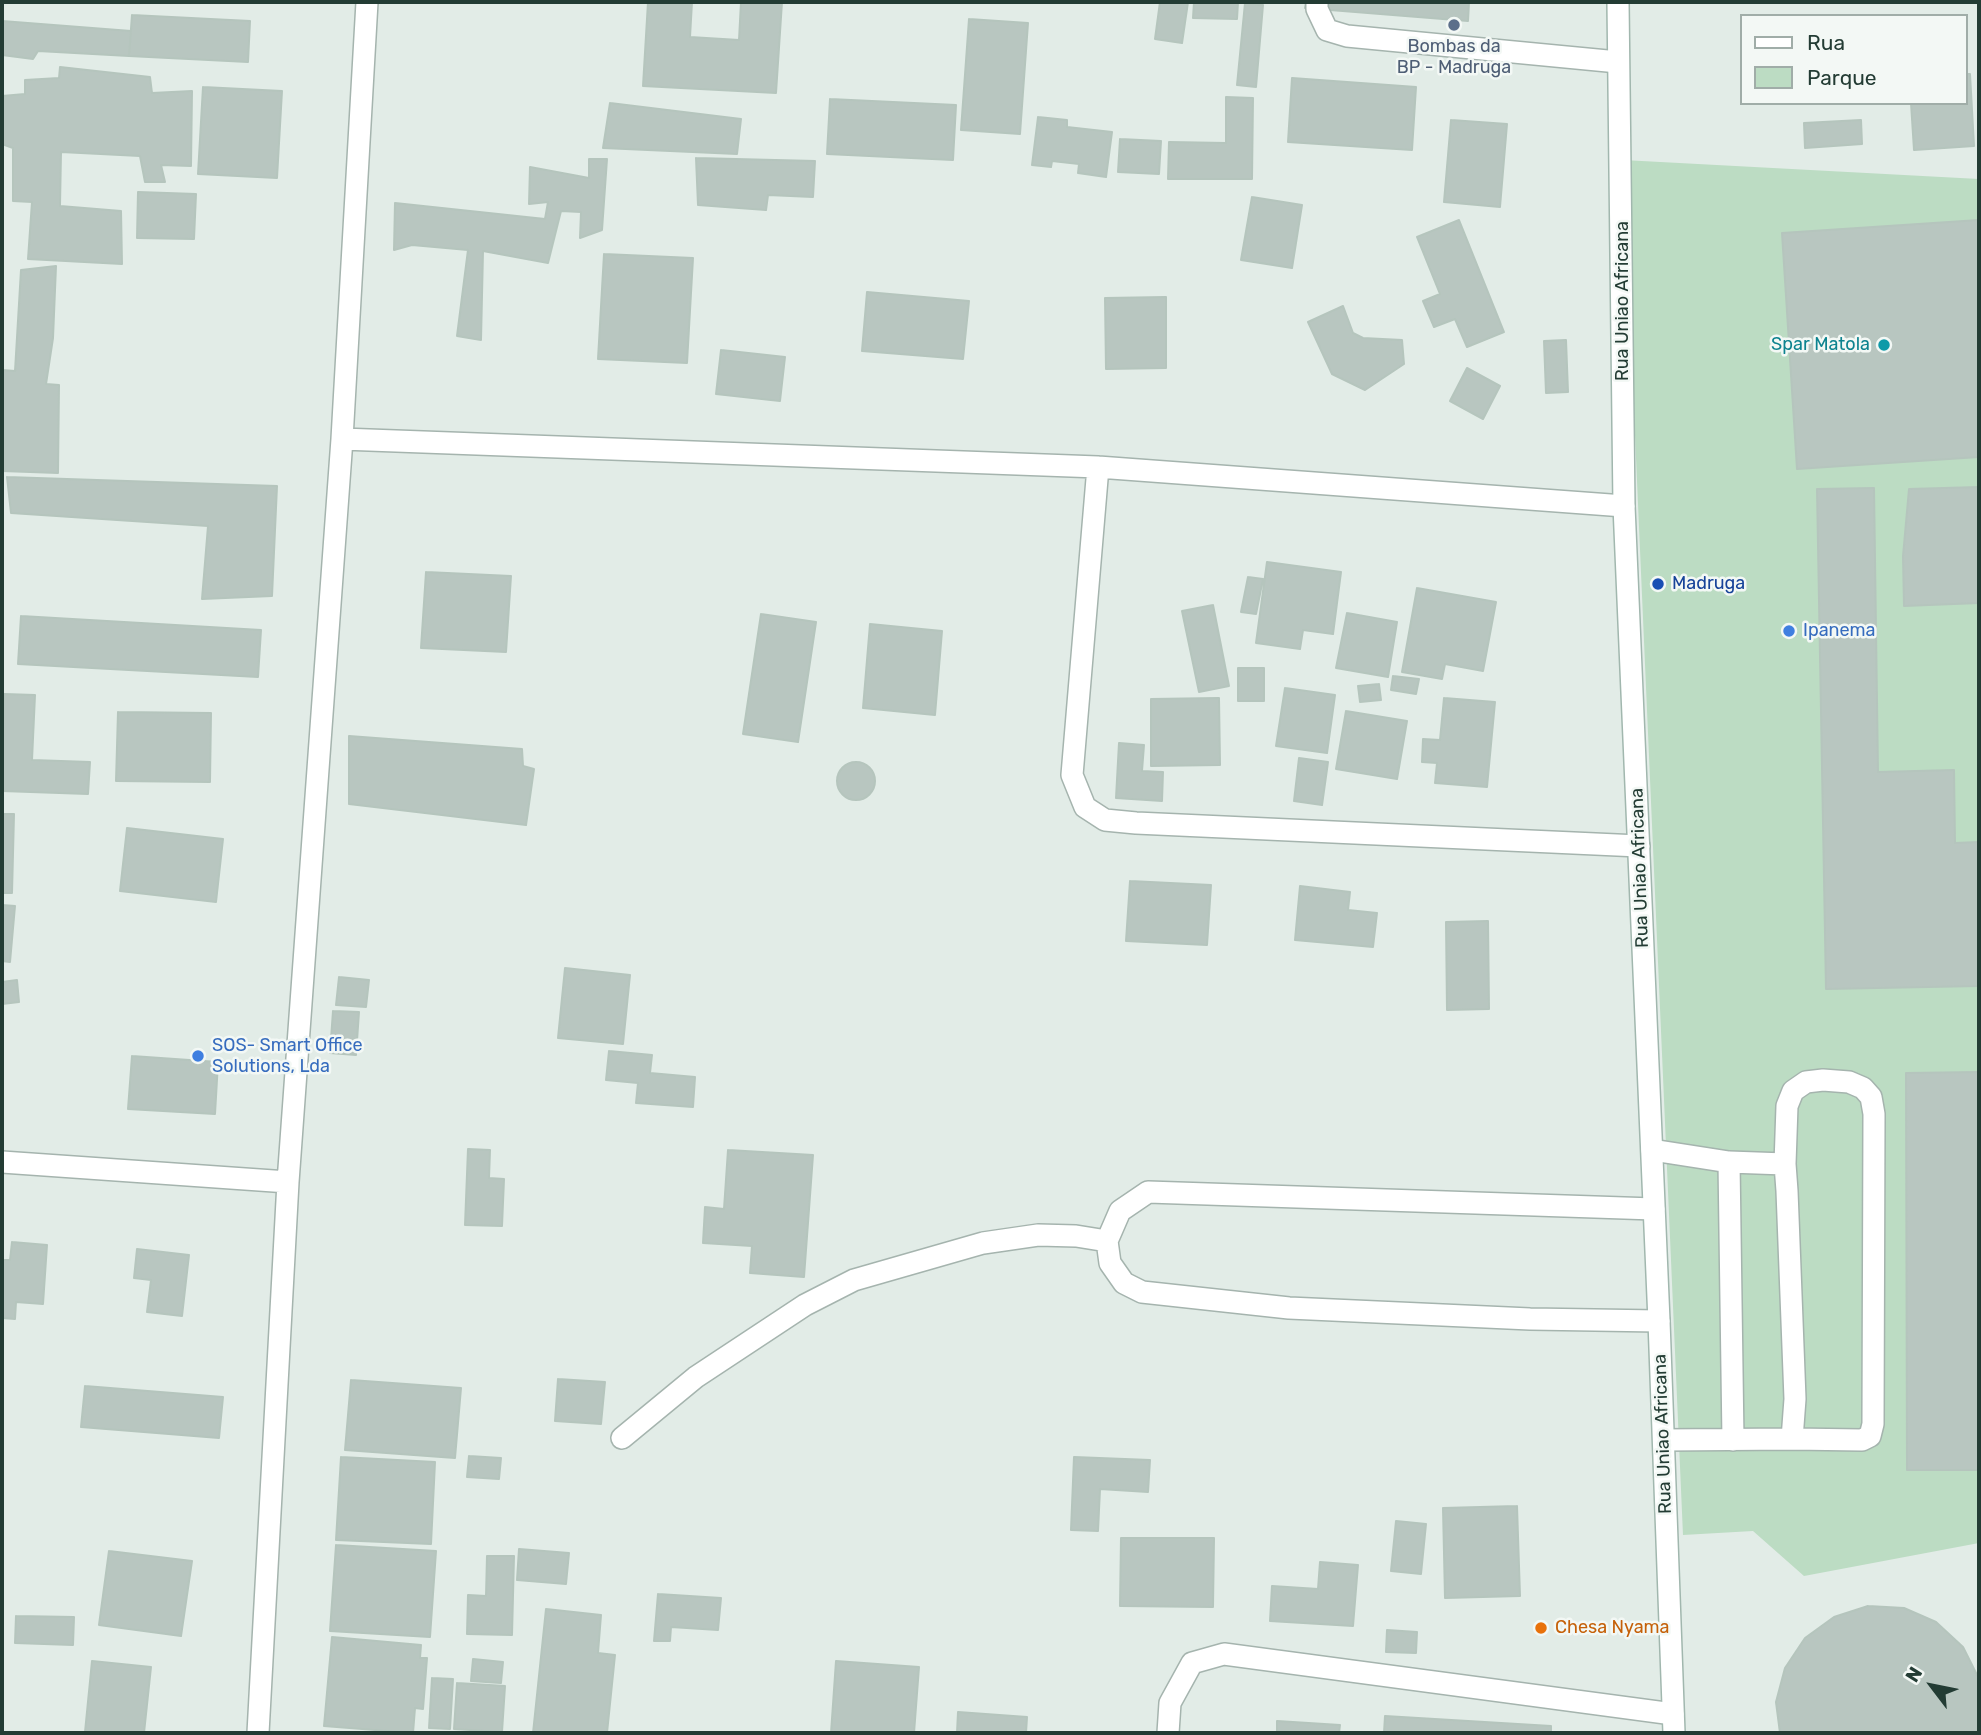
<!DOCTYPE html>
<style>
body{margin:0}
#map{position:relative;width:1981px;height:1735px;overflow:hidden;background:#e2ece7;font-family:Rubik,sans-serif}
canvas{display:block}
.frame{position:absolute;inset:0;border:4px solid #233c34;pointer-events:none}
.legend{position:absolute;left:1740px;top:14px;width:228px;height:91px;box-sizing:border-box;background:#f3f8f5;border:2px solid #a0ada8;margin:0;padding:9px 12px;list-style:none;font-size:21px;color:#233c34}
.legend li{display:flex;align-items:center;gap:14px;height:35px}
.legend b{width:35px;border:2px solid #a0ada8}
.north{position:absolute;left:1897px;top:1651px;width:70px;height:70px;-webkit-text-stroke:5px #f3f8f5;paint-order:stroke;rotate:302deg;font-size:19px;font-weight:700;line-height:28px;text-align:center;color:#233c34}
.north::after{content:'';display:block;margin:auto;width:24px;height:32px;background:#233c34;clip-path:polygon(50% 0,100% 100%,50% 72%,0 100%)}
</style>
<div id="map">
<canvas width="1981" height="1735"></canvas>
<div class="frame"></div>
<ul class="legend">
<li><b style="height:9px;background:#fff"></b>Rua</li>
<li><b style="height:19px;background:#bcdcc3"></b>Parque</li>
</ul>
<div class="north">N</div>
</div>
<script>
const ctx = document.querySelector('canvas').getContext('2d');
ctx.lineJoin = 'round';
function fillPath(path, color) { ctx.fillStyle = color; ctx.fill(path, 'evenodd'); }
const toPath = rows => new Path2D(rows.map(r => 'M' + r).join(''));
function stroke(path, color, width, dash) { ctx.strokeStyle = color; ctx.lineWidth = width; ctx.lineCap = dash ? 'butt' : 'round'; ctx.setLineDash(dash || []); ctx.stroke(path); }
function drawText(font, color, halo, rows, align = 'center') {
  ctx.font = font + ' Rubik,sans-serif'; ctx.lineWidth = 5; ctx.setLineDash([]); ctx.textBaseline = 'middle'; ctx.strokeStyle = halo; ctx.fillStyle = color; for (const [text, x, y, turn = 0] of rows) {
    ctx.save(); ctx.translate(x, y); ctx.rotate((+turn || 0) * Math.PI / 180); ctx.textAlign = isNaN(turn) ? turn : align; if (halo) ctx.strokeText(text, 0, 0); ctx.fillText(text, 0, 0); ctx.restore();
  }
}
const green = toPath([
 [1623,160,1979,179,1979,1543,1804,1576,1753,1531,1683,1535]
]);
const building = toPath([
 [648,2,692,2,690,37,739,40,741,2,782,2,776,93,643,86,648,2],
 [1160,2,1188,2,1182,43,1155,39,1160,2],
 [1194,2,1238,2,1237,19,1193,18,1194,2],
 [1306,2,1469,2,1468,21,1305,8,1306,2],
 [1245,3,1263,5,1256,87,1237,85,1245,3],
 [132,15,250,21,248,62,129,56,132,15],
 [969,19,1028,23,1020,134,961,130,969,19],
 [2,21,131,31,129,56,38,51,33,59,2,55,2,21],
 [60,67,150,77,152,93,192,91,191,166,161,165,165,182,145,182,140,156,61,152,60,206,121,211,122,264,28,259,32,202,13,201,13,148,2,144,2,96,25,94,25,80,59,78,60,67],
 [1965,74,1970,74,1974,146,1914,150,1911,103,1965,103,1965,74],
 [1292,78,1416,87,1412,150,1288,142,1292,78],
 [203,87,282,91,277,178,198,174,203,87],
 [1226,97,1253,98,1252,179,1168,179,1169,142,1226,143,1226,97],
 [830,99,956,105,953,160,827,154,830,99],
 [610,103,741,119,737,154,603,148,610,103],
 [1038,117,1067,120,1067,127,1112,132,1106,177,1078,173,1079,164,1052,161,1051,167,1032,165,1038,117],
 [1451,120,1507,124,1500,207,1444,202,1451,120],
 [1861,120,1862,144,1805,148,1804,123,1861,120],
 [1120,139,1161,141,1159,174,1118,172,1120,139],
 [696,158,815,161,813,197,768,195,766,210,698,205,696,158],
 [589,159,607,159,602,230,580,238,581,212,561,211,548,263,483,251,481,340,457,336,468,250,412,245,394,250,395,203,545,219,548,202,529,204,530,167,589,178,589,159],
 [138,192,196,194,194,239,137,238,138,192],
 [1252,197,1302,205,1292,268,1241,260,1252,197],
 [1459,220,1504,332,1467,347,1455,319,1434,327,1423,301,1440,294,1417,237,1459,220],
 [1979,220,1979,457,1797,469,1782,233,1979,220],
 [604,254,693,258,687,363,598,359,604,254],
 [56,266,53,338,46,384,59,385,58,473,2,471,2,370,15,371,21,270,56,266],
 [867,292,969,301,963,359,862,351,867,292],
 [1166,297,1166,368,1106,369,1105,298,1166,297],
 [1343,306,1353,333,1363,338,1402,340,1404,364,1365,390,1332,374,1308,322,1343,306],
 [1566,340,1568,392,1546,393,1544,341,1566,340],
 [721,350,785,357,780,401,716,394,721,350],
 [1467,368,1500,386,1483,419,1450,401,1467,368],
 [7,477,277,486,272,596,202,599,208,526,11,513,7,477],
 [1979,487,1979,603,1904,606,1903,556,1909,489,1979,487],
 [1874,488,1878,772,1954,770,1955,843,1979,842,1979,986,1826,989,1817,489,1874,488],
 [1267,562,1341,572,1333,634,1303,630,1300,649,1256,643,1267,562],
 [426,572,511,576,506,652,421,648,426,572],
 [1248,577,1263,579,1256,614,1241,612,1248,577],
 [1417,588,1496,602,1483,671,1445,664,1442,679,1402,672,1417,588],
 [1213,605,1229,686,1199,692,1182,611,1213,605],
 [1347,613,1397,622,1388,677,1336,668,1347,613],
 [761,614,816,622,798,742,743,734,761,614],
 [21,616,261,630,258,677,18,664,21,616],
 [870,624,942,631,935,715,863,708,870,624],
 [1238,668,1264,668,1264,701,1238,701,1238,668],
 [1393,676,1419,679,1416,694,1391,690,1393,676],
 [1379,684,1381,700,1360,702,1358,686,1379,684],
 [1285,688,1335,695,1327,753,1276,746,1285,688],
 [4,694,35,695,32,760,90,762,88,794,2,791,4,694],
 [1219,698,1220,765,1151,766,1151,699,1219,698],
 [1444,698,1495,702,1487,787,1435,783,1437,763,1422,762,1423,739,1440,740,1444,698],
 [1346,711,1407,721,1397,779,1336,769,1346,711],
 [118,712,211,713,210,782,116,781,118,712],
 [349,736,522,749,523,766,534,769,526,825,349,804,349,736],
 [1119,743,1144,745,1142,771,1163,772,1162,801,1116,798,1119,743],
 [1299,758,1328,762,1322,805,1294,801,1299,758],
 '837 781a19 19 0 1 1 38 0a19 19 0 1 1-38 0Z',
 [2,814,14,814,12,893,2,893,2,814],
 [127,828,223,839,216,902,120,891,127,828],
 [1130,881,1211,885,1207,945,1126,941,1130,881],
 [1300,886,1350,892,1348,910,1377,913,1373,947,1295,940,1300,886],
 [2,905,15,906,10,962,2,961,2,905],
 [1488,921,1489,1009,1447,1010,1446,922,1488,921],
 [565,968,630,975,623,1044,558,1038,565,968],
 [339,977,369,980,366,1007,336,1005,339,977],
 [17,980,19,1002,2,1004,2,982,17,980],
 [333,1011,359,1012,356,1055,330,1053,333,1011],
 [609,1051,652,1055,650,1073,695,1077,693,1107,636,1103,638,1083,606,1080,609,1051],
 [132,1056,218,1062,215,1114,128,1109,132,1056],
 [1979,1072,1979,1470,1907,1470,1906,1073,1979,1072],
 [468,1149,490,1150,489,1178,504,1179,502,1226,465,1225,468,1149],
 [728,1150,813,1155,804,1277,750,1273,752,1246,703,1243,705,1207,724,1209,728,1150],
 [12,1242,47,1245,43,1304,16,1302,15,1319,2,1318,2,1260,10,1260,12,1242],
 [137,1249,189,1255,182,1316,147,1312,151,1280,134,1278,137,1249],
 [558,1379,605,1382,601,1424,555,1421,558,1379],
 [351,1380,461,1388,455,1458,345,1450,351,1380],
 [85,1386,223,1397,219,1438,81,1427,85,1386],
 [469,1456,501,1458,499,1479,467,1477,469,1456],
 [341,1457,435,1462,431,1544,336,1540,341,1457],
 [1074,1457,1150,1460,1148,1492,1100,1489,1098,1531,1071,1530,1074,1457],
 [1517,1506,1520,1596,1445,1598,1443,1508,1517,1506],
 [1396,1521,1426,1524,1421,1574,1391,1571,1396,1521],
 [1121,1538,1214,1538,1213,1607,1120,1606,1121,1538],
 [336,1545,436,1551,430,1637,330,1631,336,1545],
 [519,1549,569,1553,566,1584,517,1580,519,1549],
 [109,1551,192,1561,181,1636,99,1625,109,1551],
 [487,1556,514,1556,512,1635,467,1634,468,1595,486,1596,487,1556],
 [1320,1562,1358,1565,1353,1626,1270,1621,1272,1586,1318,1589,1320,1562],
 [658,1594,721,1598,718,1630,671,1627,670,1641,654,1641,658,1594],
 [1868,1606,1904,1608,1936,1622,1963,1647,1979,1679,1979,1733,1780,1733,1776,1702,1785,1668,1805,1638,1834,1617,1868,1606],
 [546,1609,601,1615,598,1653,615,1655,607,1733,533,1733,546,1609],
 [16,1616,74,1617,73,1645,15,1643,16,1616],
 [1387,1630,1417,1632,1416,1653,1386,1652,1387,1630],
 [332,1637,421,1645,420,1658,427,1658,423,1709,415,1708,413,1733,324,1726,332,1637],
 [473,1659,503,1662,501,1683,471,1681,473,1659],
 [92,1661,151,1667,144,1733,85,1732,92,1661],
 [836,1661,919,1667,914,1733,831,1733,836,1661],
 [432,1678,453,1679,450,1729,429,1728,432,1678],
 [457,1683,505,1686,502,1732,454,1729,457,1683],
 [958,1712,1027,1717,1026,1733,957,1733,958,1712],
 [1385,1716,1551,1726,1551,1733,1384,1733,1385,1716],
 [1277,1721,1340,1725,1339,1733,1277,1733,1277,1721]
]);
const lane = toPath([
 [1317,2,1317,9,1327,30,1347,36,1618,62],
 [1652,1150,1729,1162,1785,1164,1787,1191,1795,1399,1792,1439,1664,1440],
 [1729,1162,1733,1440],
 [1785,1164,1787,1106,1793,1091,1806,1082,1823,1080,1849,1082,1863,1088,1871,1097,1874,1114,1873,1424,1870,1436,1862,1440,1792,1439]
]);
const street = toPath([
 [342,439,1098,467,1624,506],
 [1098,467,1072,775,1085,807,1105,820,1136,823,1639,846],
 [2,1162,288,1182],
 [1654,1209,1148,1192,1120,1211,1107,1241,1110,1263,1124,1283,1142,1292,1289,1308,1530,1319,1659,1321],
 [622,1438,696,1377,805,1305,854,1280,983,1243,1038,1235,1076,1236,1107,1241],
 [258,1733,288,1182,342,439,367,2],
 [1168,1733,1170,1703,1192,1663,1224,1654,1673,1714]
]);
const secondary = toPath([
 [1618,2,1624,506,1659,1321,1674,1733]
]);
const markers = [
 [1454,25,7,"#5c6f8a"],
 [1884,345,7,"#0f9aa8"],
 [1658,584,7,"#1a4fb4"],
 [1789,631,7,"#3f7fe0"],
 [198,1056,7,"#3f7fe0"],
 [1541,1628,7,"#e8710a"]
];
const serviceNames = [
 ["Bombas da",1454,47],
 ["BP - Madruga",1454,68]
];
const streetNames = [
 ["Rua Uniao Africana",1623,301,-90],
 ["Rua Uniao Africana",1640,868,-92],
 ["Rua Uniao Africana",1663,1434,-92]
];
const cultureNames = [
 ["Spar Matola",1870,345]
];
const transitNames = [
 ["Madruga",1672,584]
];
const shopNames = [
 ["Ipanema",1803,631],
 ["SOS- Smart Office",212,1046],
 ["Solutions, Lda",212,1067]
];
const foodNames = [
 ["Chesa Nyama",1555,1628]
];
fillPath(green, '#bcdcc3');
fillPath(building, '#b8c6c0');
stroke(building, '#b5c5bd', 2);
stroke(lane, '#a5b4ae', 24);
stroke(street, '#a5b4ae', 24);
stroke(secondary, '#a1b7ae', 24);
stroke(lane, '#fff', 21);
stroke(street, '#fff', 21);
stroke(secondary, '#fff', 21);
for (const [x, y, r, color] of markers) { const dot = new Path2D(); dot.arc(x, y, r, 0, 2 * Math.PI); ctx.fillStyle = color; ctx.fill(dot); stroke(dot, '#f3f8f5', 2.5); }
drawText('18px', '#4e5e75', '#f3f8f5', serviceNames);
drawText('18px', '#233c34', '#f3f8f5', streetNames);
drawText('18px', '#0d838f', '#f3f8f5', cultureNames, 'right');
drawText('18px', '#164399', '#f3f8f5', transitNames, 'left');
drawText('18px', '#366cbe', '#f3f8f5', shopNames, 'left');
drawText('18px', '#c56008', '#f3f8f5', foodNames, 'left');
</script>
